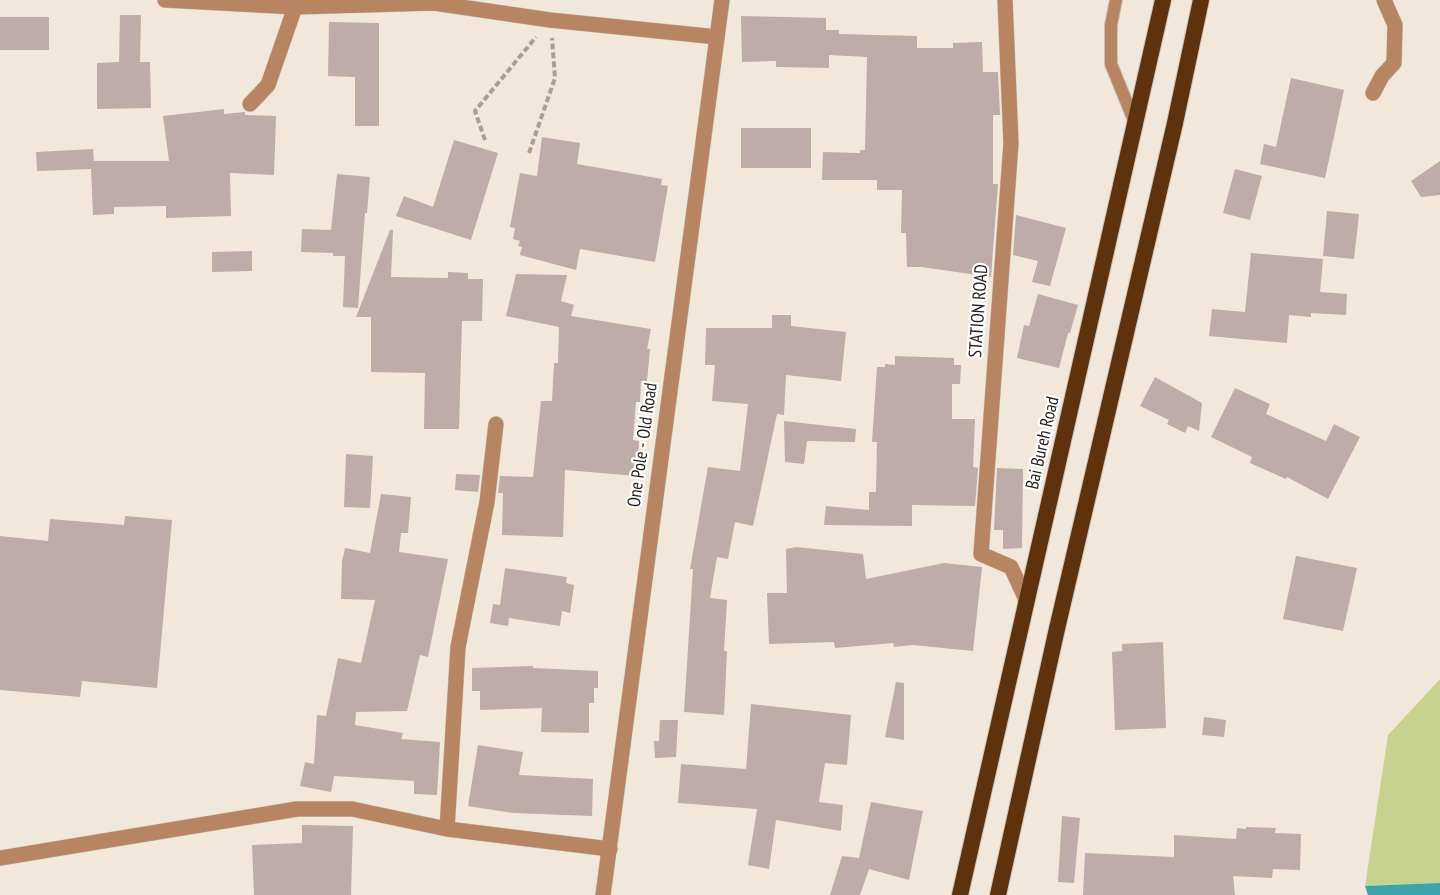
<!DOCTYPE html>
<style>
body{margin:0}
canvas{display:block;background:#f2e7db}
</style>
<canvas width="1440" height="895"></canvas>
<script>
const ctx = document.querySelector('canvas').getContext('2d');
ctx.lineJoin = 'round';
function fillPath(path, color) { ctx.fillStyle = color; ctx.fill(path, 'evenodd'); }
const toPath = rows => new Path2D(rows.map(r => 'M' + r).join(''));
function stroke(path, color, width, dash) { ctx.strokeStyle = color; ctx.lineWidth = width; ctx.lineCap = dash ? 'butt' : 'round'; ctx.setLineDash(dash || []); ctx.stroke(path); }
function drawText(font, color, halo, rows, align = 'center') {
  ctx.font = font + ' "PT Sans Narrow",sans-serif'; ctx.lineWidth = 4.5; ctx.setLineDash([]); ctx.textBaseline = 'middle'; ctx.strokeStyle = halo; ctx.fillStyle = color; for (const [text, x, y, turn = 0] of rows) {
    ctx.save(); ctx.translate(x, y); ctx.rotate((+turn || 0) * Math.PI / 180); ctx.textAlign = isNaN(turn) ? turn : align; if (halo) ctx.strokeText(text, 0, 0); ctx.fillText(text, 0, 0); ctx.restore();
  }
}
const green = toPath([
 [1440,679,1440,883,1365,886,1388,735]
]);
const water = toPath([
 [1440,883,1440,895,1368,895,1365,886]
]);
const building = toPath([
 [120,15,141,15,140,62,150,62,151,108,97,109,97,63,119,62],
 [741,16,826,18,826,30,839,30,839,34,917,36,917,48,953,48,953,43,982,42,983,72,998,72,1000,115,993,115,993,184,998,184,991,277,922,267,907,267,906,233,901,233,902,190,877,190,877,180,822,180,823,152,860,153,860,150,865,150,867,57,829,55,829,68,776,67,776,61,742,62],
 [0,17,49,17,49,50,0,50],
 [329,22,379,23,379,126,355,126,355,77,328,76],
 [1291,78,1344,90,1325,178,1260,164,1264,144,1276,147],
 [224,109,224,114,245,112,245,115,276,116,274,175,230,173,231,216,166,218,166,206,114,207,114,214,93,215,91,169,37,171,36,152,93,149,94,161,169,161,163,116],
 [741,128,811,128,811,168,741,168],
 [542,137,580,143,577,164,662,179,661,185,668,186,655,262,580,249,576,270,520,255,522,247,518,246,520,241,513,239,515,228,510,227,520,173,537,176],
 [454,140,498,153,471,240,396,216,404,196,433,207],
 [1440,161,1440,195,1421,197,1411,181],
 [1235,169,1262,176,1250,220,1223,213],
 [337,174,370,177,367,213,365,213,358,308,343,307,345,256,333,256,333,253,301,252,302,229,331,230],
 [1327,211,1359,214,1354,259,1323,256],
 [1016,215,1066,228,1050,286,1032,282,1038,261,1013,255],
 [390,230,393,230,391,277,448,278,448,272,468,273,468,279,483,279,482,321,462,321,459,429,424,429,425,373,371,372,371,317,356,317],
 [252,251,252,271,212,272,212,252],
 [1251,253,1323,259,1320,292,1347,294,1346,315,1311,313,1311,317,1289,315,1287,343,1209,336,1212,309,1245,312],
 [516,274,567,275,561,301,574,305,571,316,651,329,647,349,650,349,647,381,641,381,640,402,636,402,633,440,639,441,637,476,565,470,563,537,502,535,503,493,498,493,500,476,533,477,541,401,552,401,554,363,558,363,559,327,506,316],
 [1038,294,1078,305,1070,333,1068,333,1059,368,1017,358,1024,325,1029,326],
 [772,315,791,315,791,326,846,332,841,381,786,375,784,415,777,414,753,526,735,522,728,559,717,557,710,598,727,600,724,651,727,651,724,715,684,712,693,569,690,569,708,467,740,471,748,404,712,401,715,365,705,365,706,328,772,328],
 [895,356,954,358,954,365,961,365,960,384,952,384,952,419,975,419,973,467,978,468,975,506,912,505,912,526,824,525,826,506,869,510,869,492,876,492,877,442,872,442,877,367,885,367,885,364,895,365],
 [1155,377,1202,403,1199,431,1188,426,1185,433,1167,424,1169,420,1140,406],
 [1235,388,1270,404,1266,414,1326,441,1334,424,1360,437,1328,499,1287,477,1286,479,1250,463,1252,457,1211,437],
 [784,421,856,429,855,442,807,441,804,464,785,462],
 [346,454,373,456,370,508,344,507],
 [997,468,1023,469,1022,548,1003,549,1003,530,994,530],
 [456,474,480,475,478,492,455,490],
 [381,494,411,497,408,533,401,533,399,552,448,559,428,657,420,655,407,711,356,712,355,725,403,733,401,739,440,742,437,795,414,794,414,781,334,776,331,792,300,786,305,762,314,764,317,715,326,716,338,658,361,663,375,600,341,599,342,561,345,548,370,553],
 [125,516,172,520,157,688,82,681,80,697,0,690,0,536,48,541,50,519,124,525],
 [796,547,863,554,866,579,944,563,982,567,973,651,913,645,894,647,893,643,835,648,834,642,769,644,767,593,787,593,786,549],
 [1296,556,1357,568,1343,631,1283,619],
 [505,568,567,577,566,583,574,585,570,613,562,611,560,626,509,618,508,626,490,623,493,604,500,605],
 [1163,642,1166,728,1115,730,1112,652,1122,651,1122,644],
 [533,666,533,668,598,671,598,688,594,688,594,703,589,703,589,733,541,732,542,708,480,710,480,691,472,691,472,668],
 [896,682,904,683,904,740,885,737],
 [751,704,851,715,847,765,825,763,819,802,843,805,841,831,776,820,769,869,748,865,757,809,678,803,681,764,746,769],
 [1204,717,1226,720,1224,737,1202,735],
 [660,720,678,720,676,757,655,758,654,741,659,741],
 [478,745,523,752,519,775,593,779,592,816,513,813,468,806],
 [871,802,923,811,909,880,869,869,860,895,830,895,842,856,859,858],
 [1062,816,1080,818,1074,883,1058,882],
 [302,825,353,826,351,895,254,895,252,845,302,843],
 [1246,827,1276,828,1275,833,1301,834,1300,870,1273,869,1272,878,1233,876,1235,895,1083,895,1085,853,1174,857,1174,835,1236,839,1237,828,1246,829]
]);
const path = toPath([
 [485,140,475,111,536,37],
 [529,153,555,78,552,38]
]);
const service = toPath([
 [1116,0,1111,25,1111,64,1135,123]
]);
const minor = toPath([
 [165,0,295,7,434,3,550,20,717,37],
 [1005,0,1011,143,981,554,1011,567,1027,602],
 [1373,93,1382,76,1394,63,1395,25,1384,0],
 [250,104,268,85,295,7],
 [447,829,458,647,487,502,496,424],
 [0,858,297,809,352,809,447,829,610,849]
]);
const tertiary = toPath([
 [603,895,722,0]
]);
const trunk = toPath([
 [960,895,1163,0],
 [998,895,1056,633,1175,123,1201,0]
]);
const streetNames = [
 ["STATION ROAD",979,311,-86],
 ["Bai Bureh Road",1043,443,-77],
 ["One Pole - Old Road",643,445,-82]
];
fillPath(green, '#c8d290');
fillPath(water, '#3ca3aa');
fillPath(building, '#bdacaa');
stroke(service, '#cdc3b8', 14);
stroke(minor, '#cdc3b8', 16);
stroke(tertiary, '#cdc3b8', 16);
stroke(trunk, '#cdc3b8', 18);
stroke(path, '#a89f96', 4, [6, 3]);
stroke(service, '#b78561', 12);
stroke(minor, '#b78561', 15);
stroke(tertiary, '#b78561', 15);
stroke(trunk, '#5e320c', 16);
drawText('18px', '#221e1a', '#fff', streetNames);
</script>
